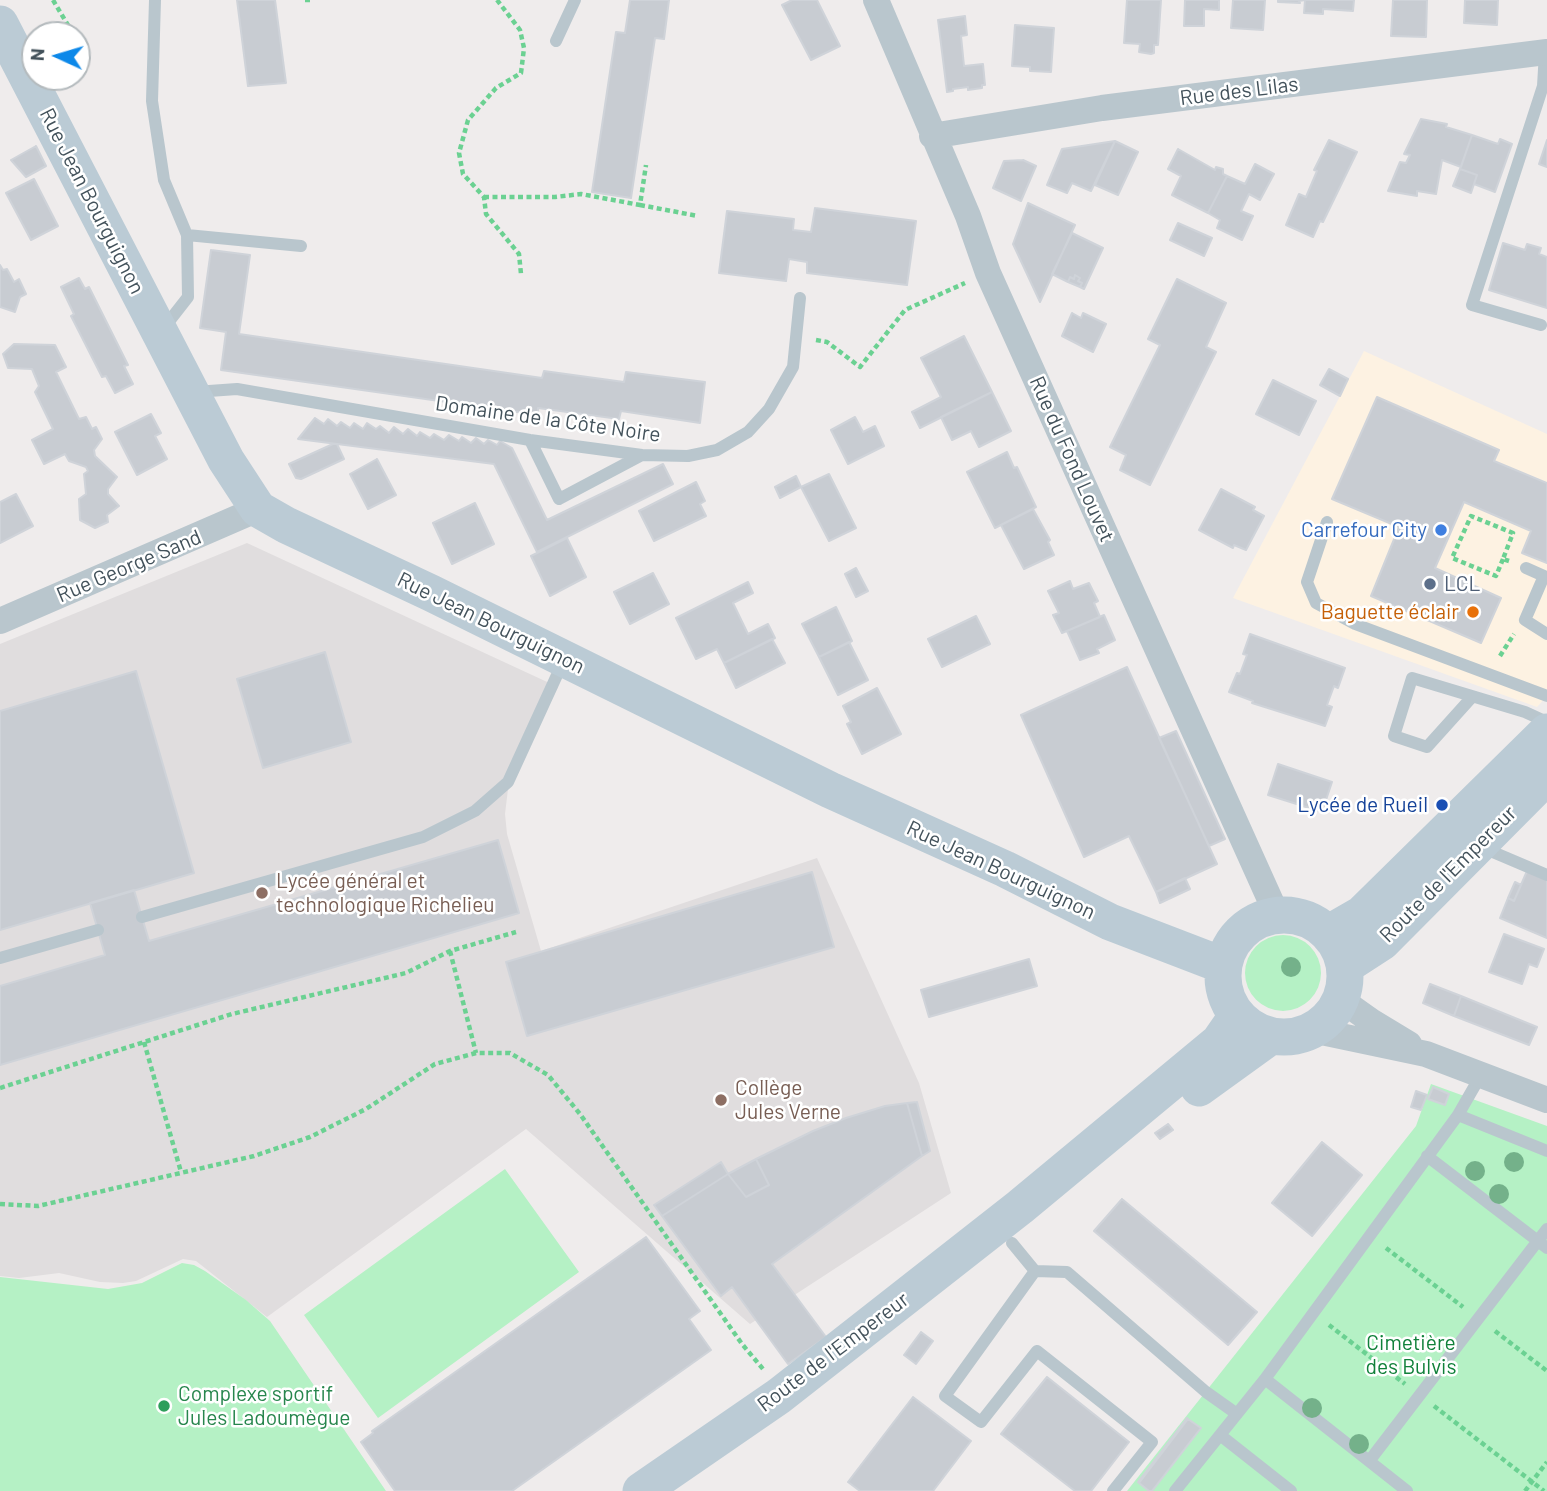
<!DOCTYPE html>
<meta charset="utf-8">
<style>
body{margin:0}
#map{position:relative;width:1547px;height:1491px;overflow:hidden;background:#efecec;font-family:Barlow,sans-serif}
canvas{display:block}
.north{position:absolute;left:21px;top:21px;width:70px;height:70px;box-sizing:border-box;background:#fff;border:2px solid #b4babd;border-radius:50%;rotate:274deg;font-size:19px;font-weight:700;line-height:28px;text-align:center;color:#43525b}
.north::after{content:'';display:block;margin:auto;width:24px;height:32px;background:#0c88e9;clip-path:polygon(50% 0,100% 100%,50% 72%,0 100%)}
</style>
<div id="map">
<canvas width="1547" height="1491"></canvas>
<div class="north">N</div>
</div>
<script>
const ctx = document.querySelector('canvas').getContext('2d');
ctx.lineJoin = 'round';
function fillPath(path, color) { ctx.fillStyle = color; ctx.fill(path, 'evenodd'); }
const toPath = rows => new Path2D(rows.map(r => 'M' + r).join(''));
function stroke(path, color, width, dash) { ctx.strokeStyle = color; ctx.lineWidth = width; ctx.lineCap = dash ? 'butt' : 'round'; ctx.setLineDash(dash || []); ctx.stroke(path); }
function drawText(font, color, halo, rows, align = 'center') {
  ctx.font = font + ' Barlow,sans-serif'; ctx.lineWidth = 5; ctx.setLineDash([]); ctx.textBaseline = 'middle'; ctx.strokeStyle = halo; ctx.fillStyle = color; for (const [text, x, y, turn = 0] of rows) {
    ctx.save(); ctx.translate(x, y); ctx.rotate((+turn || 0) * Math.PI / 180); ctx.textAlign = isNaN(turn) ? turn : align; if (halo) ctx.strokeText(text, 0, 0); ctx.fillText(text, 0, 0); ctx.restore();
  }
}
const commercial = toPath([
 [1364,351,1547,434,1547,696,1537,707,1233,598]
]);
const education = toPath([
 [247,543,558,687,508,789,505,814,507,834,541,951,817,858,919,1083,951,1193,750,1324,526,1129,267,1317,196,1261,183,1259,136,1281,123,1283,100,1282,59,1273,19,1278,0,1276,0,644]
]);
const green = toPath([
 '1245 973a38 38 0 1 1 76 0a38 38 0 1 1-76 0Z',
 [1431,1084,1547,1126,1547,1491,1127,1491,1416,1126],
 [505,1169,579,1272,378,1418,304,1315],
 [182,1263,194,1265,205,1271,246,1300,270,1321,386,1491,0,1491,0,1277,108,1289,142,1283]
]);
const building = toPath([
 [237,0,275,0,286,83,248,86,237,0],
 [630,0,669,0,664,39,655,38,631,198,592,192,616,32,625,33,630,0],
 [792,0,817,0,840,46,811,60,782,5,792,0],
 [1127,0,1161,0,1158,45,1154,45,1154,53,1151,54,1139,52,1140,44,1124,43,1127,0],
 [1185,0,1219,0,1219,10,1204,9,1204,26,1184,26,1185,0],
 [1233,0,1265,0,1263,30,1231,28,1233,0],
 [1278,0,1305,0,1299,1,1300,3,1278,2,1278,0],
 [1305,0,1354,0,1353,11,1323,9,1323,14,1304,13,1305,0],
 [1393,0,1427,0,1426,37,1391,36,1393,0],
 [1465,0,1498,0,1497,25,1464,23,1465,0],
 [965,16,967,35,961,36,964,66,983,64,985,85,982,85,982,88,968,90,968,87,953,89,953,91,947,92,938,20,965,16],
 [1015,25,1054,28,1051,72,1030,71,1030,67,1012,66,1015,25],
 [1421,119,1447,124,1446,127,1472,135,1461,167,1442,160,1436,194,1417,191,1417,196,1388,191,1400,162,1406,163,1410,155,1404,154,1421,119],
 [1472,135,1498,144,1500,139,1512,144,1495,192,1474,184,1477,175,1460,169,1472,135],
 [1329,140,1357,152,1323,222,1320,221,1313,237,1286,225,1299,194,1306,197,1317,171,1314,170,1329,140],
 [1547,140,1547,167,1539,164,1547,140],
 [1115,141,1091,191,1072,183,1067,193,1047,185,1062,149,1115,141],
 [1115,141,1138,152,1118,195,1095,185,1115,141],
 [36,146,46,166,26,177,11,160,36,146],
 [1178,149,1215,170,1216,167,1223,169,1223,174,1227,176,1208,213,1172,195,1181,176,1168,169,1178,149],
 [1023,160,1036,166,1021,201,993,188,1004,161,1023,160],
 [1255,164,1274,174,1260,200,1249,194,1241,211,1253,216,1242,240,1217,228,1220,220,1208,213,1227,176,1245,184,1255,164],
 [1460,169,1477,175,1471,193,1453,186,1460,169],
 [34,179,58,226,31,240,6,193,34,179],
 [1028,203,1075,225,1040,302,1013,244,1028,203],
 [815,208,916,221,907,285,807,273,807,262,789,259,786,281,719,273,727,211,794,219,793,230,811,232,815,208],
 [1178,223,1212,238,1204,256,1170,240,1178,223],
 [1072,233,1103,248,1084,289,1080,287,1082,283,1078,281,1080,278,1075,275,1074,279,1070,277,1068,282,1052,274,1072,233],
 [1503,243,1525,250,1527,244,1541,248,1539,254,1547,257,1547,308,1489,290,1503,243],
 [211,250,250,255,239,334,542,378,544,371,624,382,626,372,705,382,700,423,621,411,619,419,538,408,538,415,221,370,226,332,200,328,211,250],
 [0,265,3,270,7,269,14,282,19,279,26,294,20,297,15,312,0,307,0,265],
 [1075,275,1080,278,1078,281,1082,283,1080,287,1068,282,1070,277,1074,279,1075,275],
 [79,278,85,289,89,287,128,365,124,366,133,384,115,393,106,376,102,377,71,316,74,314,61,287,79,278],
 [1177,279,1226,303,1206,347,1216,352,1150,485,1120,470,1126,455,1110,447,1160,345,1148,339,1177,279],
 [1072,313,1081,318,1083,313,1106,324,1093,352,1062,336,1072,313],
 [964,336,992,392,920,428,912,412,941,397,921,358,964,336],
 [14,344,55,345,66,367,56,372,79,419,86,417,92,429,96,427,102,439,94,450,95,456,117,477,108,489,108,494,119,506,107,515,108,522,95,528,80,520,79,499,86,494,84,474,88,471,86,467,69,461,65,454,44,464,32,440,53,429,35,392,39,386,32,369,8,368,3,354,14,344],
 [1329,369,1348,379,1340,396,1320,385,1329,369],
 [1273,380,1316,401,1299,435,1256,414,1273,380],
 [992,392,1011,431,979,447,971,431,952,440,941,417,992,392],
 [1377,397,1499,450,1494,461,1547,483,1547,563,1522,553,1531,531,1464,502,1435,568,1501,598,1481,643,1371,596,1399,527,1332,499,1377,397],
 [151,414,161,433,155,436,167,459,137,475,115,432,151,414],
 [855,417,863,432,875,426,884,446,848,464,831,430,855,417],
 [315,418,324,424,328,419,337,426,341,422,350,428,354,423,363,429,367,423,376,429,380,426,389,433,394,427,403,434,408,429,417,436,420,432,430,438,434,434,444,440,449,435,459,441,462,437,471,443,476,438,484,444,488,440,497,445,500,441,512,448,547,520,663,464,673,484,537,552,494,464,298,439,315,418],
 [333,444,337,444,344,459,301,479,296,478,289,464,333,444],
 [1007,452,1014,468,1017,467,1036,507,995,528,967,472,1007,452],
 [377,459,396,495,368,509,350,474,377,459],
 [829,474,856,528,829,541,801,487,829,474],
 [796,476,801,487,780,498,775,487,796,476],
 [696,482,705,501,700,504,706,516,654,541,639,511,696,482],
 [1221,489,1255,507,1253,510,1264,516,1246,550,1234,545,1233,548,1199,530,1221,489],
 [16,494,33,526,0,543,0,502,16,494],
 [475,503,494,544,452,564,433,523,475,503],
 [1033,509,1050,540,1048,542,1054,555,1024,569,1001,525,1033,509],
 [567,538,586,577,550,596,531,556,567,538],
 [856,568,868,591,856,597,845,574,856,568],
 [653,573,669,604,630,624,614,592,653,573],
 [1070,581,1073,589,1089,583,1098,601,1094,603,1100,617,1062,633,1053,615,1059,613,1048,591,1070,581],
 [748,582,753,593,733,603,748,634,768,624,775,638,724,663,717,649,696,659,676,618,748,582],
 [836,607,852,641,819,657,802,624,836,607],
 [1104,615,1115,640,1097,649,1099,653,1080,660,1067,631,1104,615],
 [976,616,990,644,942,667,928,639,976,616],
 [1250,634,1345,668,1338,688,1334,686,1327,705,1332,707,1325,726,1252,703,1253,701,1229,692,1237,673,1240,674,1247,655,1243,654,1250,634],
 [772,639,785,663,736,688,724,663,772,639],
 [849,642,868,680,838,695,819,657,849,642],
 [325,652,351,742,263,768,237,679,325,652],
 [1127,667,1217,864,1156,892,1129,836,1084,857,1021,715,1127,667],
 [136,671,194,873,0,930,0,711,136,671],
 [877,688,901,734,862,754,847,724,851,722,843,706,877,688],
 [1176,731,1225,839,1209,846,1159,738,1176,731],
 [1278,764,1332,782,1322,812,1268,795,1278,764],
 [498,840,519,913,0,1065,0,986,105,955,90,903,134,890,149,941,498,840],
 [1527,871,1547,879,1547,938,1500,918,1508,898,1514,901,1527,871],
 [812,872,834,947,527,1036,506,962,812,872],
 [1185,878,1190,889,1160,903,1156,892,1185,878],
 [1515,882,1521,885,1514,901,1508,898,1515,882],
 [1504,934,1544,949,1537,967,1529,964,1522,984,1489,972,1504,934],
 [1029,959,1037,986,929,1017,921,990,1029,959],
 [1430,984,1461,996,1454,1016,1423,1003,1430,984],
 [1461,996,1537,1027,1529,1045,1454,1016,1461,996],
 [1433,1087,1449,1094,1445,1105,1428,1099,1433,1087],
 [1416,1091,1427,1095,1421,1110,1411,1107,1416,1091],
 [917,1102,930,1151,922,1156,907,1103,917,1102],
 [907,1103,922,1156,772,1264,826,1337,788,1364,732,1287,721,1296,662,1216,728,1174,746,1197,769,1185,756,1159,813,1131,846,1118,885,1106,907,1103],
 [1168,1124,1173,1130,1160,1139,1155,1133,1168,1124],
 [1322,1142,1362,1175,1312,1236,1272,1203,1322,1142],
 [756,1159,769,1185,746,1197,728,1174,756,1159],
 [721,1162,728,1174,662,1216,654,1205,721,1162],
 [1122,1199,1257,1312,1228,1345,1094,1231,1122,1199],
 [646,1237,700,1311,689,1319,711,1350,512,1491,395,1491,361,1442,373,1433,372,1431,646,1237],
 [921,1332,933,1341,916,1364,904,1355,921,1332],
 [1047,1377,1129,1442,1091,1491,1075,1491,1001,1434,1047,1377],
 [913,1397,971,1441,933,1491,860,1491,848,1482,913,1397],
 [1187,1418,1188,1419,1139,1483,1138,1482,1187,1418],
 [1188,1419,1201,1428,1152,1491,1149,1491,1139,1483,1188,1419]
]);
const path = toPath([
 [53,0,72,32,66,35],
 [305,0,313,0],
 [497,0,520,30,524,48,521,73,496,88,468,120,459,153,463,174,484,197,486,214,519,254,521,274],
 [484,197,555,197,581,194,640,205,646,165],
 [640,205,698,216],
 [816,340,827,342,860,367,905,310,965,283],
 [1503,559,1496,576,1452,558,1471,516,1513,533,1503,559,1509,561],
 [1500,656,1514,634],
 [450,951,476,1053],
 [144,1042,181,1172],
 [0,1088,232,1014,406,973,450,951,516,932],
 [0,1204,38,1206,254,1156,310,1137,366,1109,435,1064,476,1053,510,1053,548,1075,580,1114,742,1344,763,1369],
 [1386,1248,1463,1307],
 [1329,1325,1405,1384],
 [1495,1331,1547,1371],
 [1434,1406,1544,1491],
 [1525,1491,1547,1462]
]);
const lane = toPath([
 [155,0,152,101,164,180,187,235,188,297,163,329],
 [556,41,575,0],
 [187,235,301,246],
 [1541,325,1472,305,1543,86,1545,52],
 [195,392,237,389,530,440,642,455,688,456,717,450,748,432,769,409,793,367,800,298],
 [530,440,559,499,642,455],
 [1327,522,1307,582,1316,603,1355,624,1547,696],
 [1526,568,1544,576,1525,620,1547,634],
 [1472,697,1427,747,1394,736,1412,678,1525,712,1547,722],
 [1481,847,1547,875],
 [142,917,423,837,475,811,508,782,563,662],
 [0,958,98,930],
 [1458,1115,1547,1151],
 [1427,1156,1547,1248],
 [1012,1243,1035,1271,1067,1272,1206,1392,1237,1414],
 [1035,1271,945,1396,981,1422,1037,1351,1152,1442,1113,1491],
 [1265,1379,1407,1491],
 [1220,1435,1291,1491],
 [1370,1460,1547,1229],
 [1175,1491,1265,1379,1458,1115,1481,1075]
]);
const street = toPath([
 [876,0,968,216,988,273,1277,915],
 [932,136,1102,108,1547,52],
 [0,621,258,509],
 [1340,999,1371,1021,1409,1044],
 [1312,1030,1426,1054,1547,1100]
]);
const secondary = toPath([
 [0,24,226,460,258,509,286,525,431,593,830,790,1005,869,1110,922,1209,960,1224,962],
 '1223 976a61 61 0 1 1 122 0a61 61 0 1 1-122 0Z',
 [1329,933,1362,914,1547,732],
 [1345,966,1382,942,1547,776],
 [1199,1088,1271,1036],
 [641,1491,779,1396,1020,1207,1219,1042,1237,1016]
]);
const trees = [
 [1291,967],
 [1514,1162],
 [1475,1171],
 [1499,1194],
 [1312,1408],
 [1359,1444]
];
const markers = [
 [1441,530,7,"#3f7fe0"],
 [1430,584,7,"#5c6f8a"],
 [1473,612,7,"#e8710a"],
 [1442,805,7,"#1a4fb4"],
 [262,893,7,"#8d6e63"],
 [721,1100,7,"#8d6e63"],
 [164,1406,7,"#2e9e5b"]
];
const streetNames = [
 ["Rue des Lilas",1239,91,-7],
 ["Rue Jean Bourguignon",92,201,63],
 ["Domaine de la Côte Noire",548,419,8],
 ["Rue du Fond Louvet",1072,459,66],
 ["Rue George Sand",129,566,-23],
 ["Rue Jean Bourguignon",491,623,26],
 ["Rue Jean Bourguignon",1001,870,25],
 ["Route de l'Empereur",1448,874,-45],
 ["Route de l'Empereur",833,1352,-37]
];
const shopNames = [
 ["Carrefour City",1427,530]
];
const serviceNames = [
 ["LCL",1444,584]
];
const foodNames = [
 ["Baguette éclair",1459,612]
];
const transitNames = [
 ["Lycée de Rueil",1428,805]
];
const educationNames = [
 ["Lycée général et",276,881],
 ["technologique Richelieu",276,905],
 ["Collège",735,1088],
 ["Jules Verne",735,1112]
];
const parkNames = [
 ["Cimetière",1411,1343],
 ["des Bulvis",1411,1367]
];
const leisureNames = [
 ["Complexe sportif",178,1394],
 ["Jules Ladoumègue",178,1418]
];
fillPath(commercial, '#fdf2e2');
fillPath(education, '#e0ddde');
fillPath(green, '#b5f1c5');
fillPath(building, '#c8ccd2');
stroke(building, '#cfd3d9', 2);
stroke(path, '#6bd192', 4.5, [5, 3.5]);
stroke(lane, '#b9c6cd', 12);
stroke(street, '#b9c6cd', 26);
stroke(secondary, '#bbcbd5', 37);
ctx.fillStyle = '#74b18a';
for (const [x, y] of trees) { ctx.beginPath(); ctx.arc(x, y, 10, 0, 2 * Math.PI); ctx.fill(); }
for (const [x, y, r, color] of markers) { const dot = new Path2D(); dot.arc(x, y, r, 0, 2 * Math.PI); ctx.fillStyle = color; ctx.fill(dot); stroke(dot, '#fff', 2.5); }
drawText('21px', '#43525b', '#fff', streetNames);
drawText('21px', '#366cbe', '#fff', shopNames, 'right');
drawText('21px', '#4e5e75', '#fff', serviceNames, 'left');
drawText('21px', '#c56008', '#fff', foodNames, 'right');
drawText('21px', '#164399', '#fff', transitNames, 'right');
drawText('21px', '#785e54', '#fff', educationNames, 'left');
drawText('21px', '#10803a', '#fff', parkNames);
drawText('21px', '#27864d', '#fff', leisureNames, 'left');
</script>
